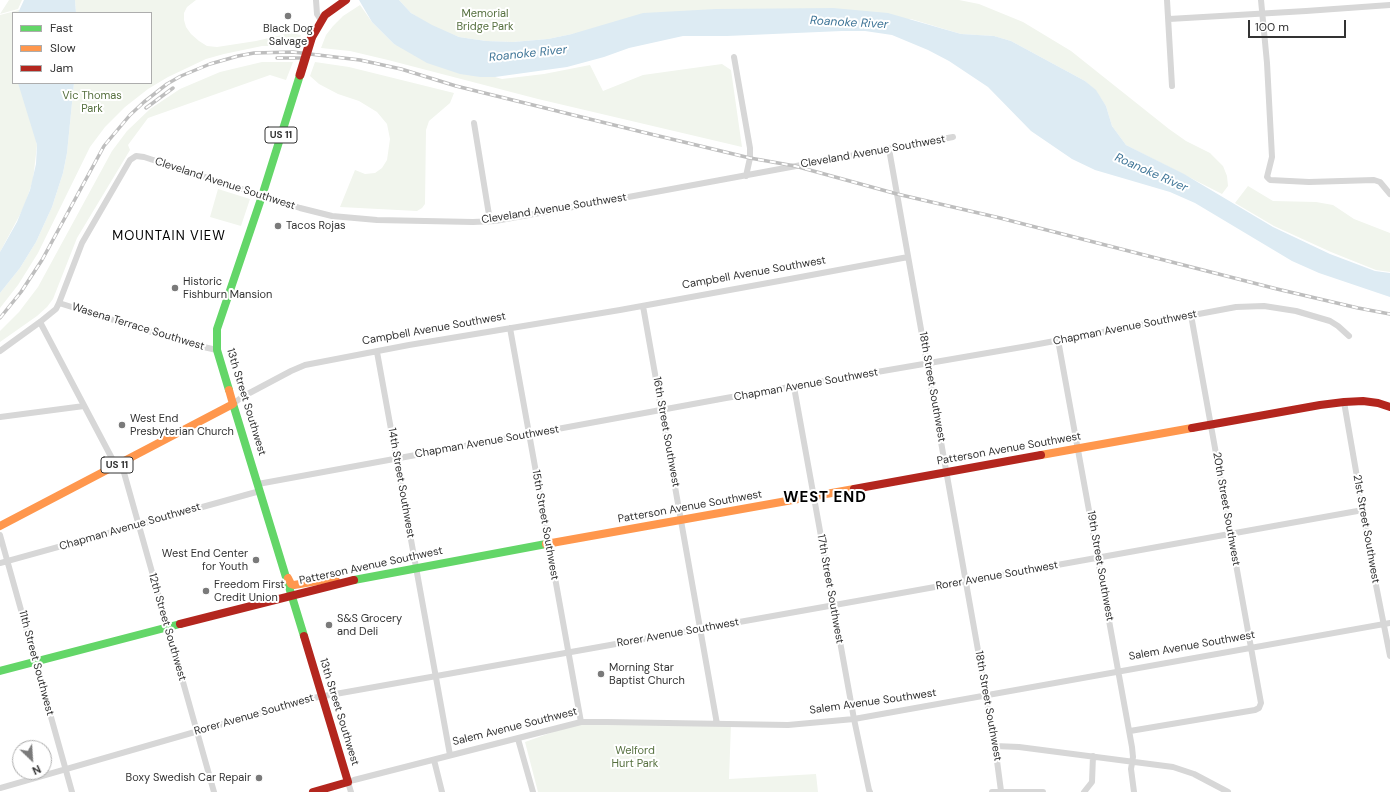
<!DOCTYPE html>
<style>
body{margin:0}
#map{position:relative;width:1390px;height:792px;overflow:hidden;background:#fff;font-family:"DM Sans",sans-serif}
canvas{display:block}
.legend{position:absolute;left:12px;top:12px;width:140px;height:72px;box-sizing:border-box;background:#fff;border:1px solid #adadad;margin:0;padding:5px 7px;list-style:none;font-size:12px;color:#333}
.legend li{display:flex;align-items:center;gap:8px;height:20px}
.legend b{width:20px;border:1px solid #adadad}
.north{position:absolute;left:12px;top:740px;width:40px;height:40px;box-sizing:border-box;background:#fff;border:1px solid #adadad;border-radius:50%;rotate:155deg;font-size:11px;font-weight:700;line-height:16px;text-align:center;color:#333}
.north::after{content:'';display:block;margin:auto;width:14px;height:18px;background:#7a7a7a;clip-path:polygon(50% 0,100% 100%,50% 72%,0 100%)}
.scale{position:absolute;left:1248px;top:20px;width:98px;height:18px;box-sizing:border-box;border:2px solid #333;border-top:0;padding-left:5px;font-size:12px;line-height:14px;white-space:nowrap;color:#333;-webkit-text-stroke:3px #fff;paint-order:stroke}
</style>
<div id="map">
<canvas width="1390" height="792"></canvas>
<ul class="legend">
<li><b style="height:5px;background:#63d668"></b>Fast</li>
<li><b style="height:5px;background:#ff974d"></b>Slow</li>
<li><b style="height:5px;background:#b3261e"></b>Jam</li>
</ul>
<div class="north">N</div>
<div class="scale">100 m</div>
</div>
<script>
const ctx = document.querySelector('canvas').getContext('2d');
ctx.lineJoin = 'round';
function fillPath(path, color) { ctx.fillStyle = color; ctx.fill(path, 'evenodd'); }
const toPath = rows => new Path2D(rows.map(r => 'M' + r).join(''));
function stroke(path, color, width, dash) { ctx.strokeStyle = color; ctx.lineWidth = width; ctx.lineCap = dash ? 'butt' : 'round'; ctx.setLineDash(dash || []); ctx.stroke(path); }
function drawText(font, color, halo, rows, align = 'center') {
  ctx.font = font + ' "DM Sans",sans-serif'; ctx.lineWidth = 4; ctx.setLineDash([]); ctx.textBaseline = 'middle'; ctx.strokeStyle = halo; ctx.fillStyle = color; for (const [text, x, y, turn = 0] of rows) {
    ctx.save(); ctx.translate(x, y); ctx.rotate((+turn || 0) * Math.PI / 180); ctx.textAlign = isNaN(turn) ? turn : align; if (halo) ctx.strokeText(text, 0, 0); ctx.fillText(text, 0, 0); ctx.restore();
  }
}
const green = toPath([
 [9,0,22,0,18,9,0,14],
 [75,0,196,0,187,7,184,13,184,20,186,27,191,34,199,41,207,46,217,47,256,41,290,33,301,35,297,46,262,46,224,54,206,59,168,77,148,89,125,107,105,127,90,147,38,253,18,285,0,308,0,293,20,268,36,242,52,207,63,173,67,153,74,83,151,83,151,13,76,13],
 [399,0,959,0,979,4,1023,22,1071,51,1169,129,1186,141,1210,153,1223,166,1227,176,1228,186,1222,194,1126,145,1112,126,1106,106,1096,91,1085,81,1011,41,994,36,961,34,911,19,572,34,548,39,513,42,486,41,459,37,432,26,411,13],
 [360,5,372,22,394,44,480,77,495,77,502,79,544,74,590,65,603,91,643,75,722,64,731,70,742,147,538,99,388,60,350,51,321,48,326,35,333,26,343,16],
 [19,10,19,13,13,13,13,83,22,83,37,145,33,180,24,207,0,252,0,15],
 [262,62,293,62,286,80,270,75,148,118,128,145,130,150,77,238,53,299,47,307,37,316,0,342,0,331,19,312,38,287,112,151,127,131,150,109,180,89,220,72],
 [315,62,349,67,454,93,450,103,429,121,426,130,425,204,422,208,417,211,340,207,355,170,365,174,375,173,382,168,387,160,390,139,387,124,377,112,359,101,338,94,319,84,310,76],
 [1248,186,1273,201,1316,202,1333,205,1354,219,1390,233,1390,272,1376,270,1331,252,1274,226,1235,203],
 [218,189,250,199,241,226,210,217],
 [581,722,731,724,729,779,816,774,818,792,538,792,525,742]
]);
const water = toPath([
 [24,0,75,0,76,13,18,13],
 [359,0,399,0,411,13,432,25,459,37,486,41,513,42,548,39,572,34,643,13,716,9,833,8,888,13,961,34,994,36,1011,41,1085,81,1096,90,1106,106,1112,126,1126,145,1184,174,1273,227,1330,254,1375,271,1390,273,1390,297,1319,273,1292,261,1195,203,1170,192,1095,170,1072,159,1031,131,988,87,949,61,928,50,892,35,865,31,842,31,727,36,683,36,629,48,604,57,567,67,495,77,480,77,460,74,427,63,394,44,372,22],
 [18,83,74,83,67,153,63,173,52,207,36,242,20,268,0,293,0,252,17,222,30,190,36,164,37,145]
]);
const street = toPath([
 [316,0,317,14,321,20],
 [1167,0,1172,86],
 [1261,0,1267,63,1272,157,1267,177,1270,180,1309,182,1374,180,1380,182,1390,194],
 [1169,19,1306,11,1390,5],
 [734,57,750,148,750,158,746,176],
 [474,123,490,221],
 [889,149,995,746,1001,791],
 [59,303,190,344,217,350],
 [643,306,717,724],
 [40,322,116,466],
 [510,328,581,722],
 [1058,340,1132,747,1133,757,1131,769,1134,792],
 [0,351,40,322,56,309,59,303,82,243,130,160,136,156,144,157,300,208,332,216,377,220,473,222,495,221,623,198,953,137],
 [377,352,450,755],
 [794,387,854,719,869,790,870,792],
 [1344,402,1374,575,1390,656],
 [233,404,242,397,291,371,305,365,409,345,620,310,790,279,908,257],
 [0,417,84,406],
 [121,462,214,792],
 [258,484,726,398,1028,346,1236,307,1264,306,1296,311,1330,321,1338,326,1349,336],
 [0,535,72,792],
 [0,563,260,491],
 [1130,731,1255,710,1259,708,1261,703,1191,315],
 [518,739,533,792],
 [995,746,1019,747,1173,767,1194,774,1228,792],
 [434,760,442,792],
 [0,788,313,698,857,601,1363,510],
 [351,792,348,782,354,780,581,722,607,722,788,725,854,719,1390,623],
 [992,792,1043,792],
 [1084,792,1092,782,1093,756]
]);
const fast = toPath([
 [229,390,217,350,217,329,262,196,300,75],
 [233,404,304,636],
 [354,580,546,544],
 [0,671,180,624]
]);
const slow = toPath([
 [1041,455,1192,428],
 [0,526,233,404,229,390],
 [546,544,854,489],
 [288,578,291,584,294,585,329,579,336,581]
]);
const jam = toPath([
 [311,39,325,15,346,0],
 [1192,428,1320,405,1344,402,1363,401,1378,403,1390,407],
 [854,489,1041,455],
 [180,624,354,580],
 [304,636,348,782,313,792]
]);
const rail = toPath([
 [277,58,305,58],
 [146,108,173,88],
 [0,318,21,292,42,260,104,146,130,115,144,102,167,84,181,76,210,64,238,56,254,53,293,52,360,60,401,69,456,86,638,131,750,158,795,166,897,194,1000,218,1277,289,1358,308,1390,314]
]);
const jamBridge = toPath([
 [300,75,311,39]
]);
const markers = [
 [288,16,4,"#7a7a7a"],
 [278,226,4,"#7a7a7a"],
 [175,288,4,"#7a7a7a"],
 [122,425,4,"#7a7a7a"],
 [256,560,4,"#7a7a7a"],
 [206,591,4,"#7a7a7a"],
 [329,625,4,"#7a7a7a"],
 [601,674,4,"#7a7a7a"],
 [259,778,4,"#7a7a7a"]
];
const shields = [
 [281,135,32],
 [117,465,32]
];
const shieldNames = [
 ["US 11",281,135],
 ["US 11",117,465]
];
const parkNames = [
 ["Memorial",485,14],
 ["Bridge Park",485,27],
 ["Vic Thomas",92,96],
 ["Park",92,109],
 ["Welford",635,751],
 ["Hurt Park",635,764]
];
const poiNames = [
 ["Black Dog",288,29,"center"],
 ["Salvage",288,42,"center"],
 ["Tacos Rojas",286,226],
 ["Historic",183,282],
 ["Fishburn Mansion",183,295],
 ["West End",130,419],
 ["Presbyterian Church",130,432],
 ["West End Center",248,554,"right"],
 ["for Youth",248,567,"right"],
 ["Freedom First",214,585],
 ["Credit Union",214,598],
 ["S&S Grocery",337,619],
 ["and Deli",337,632],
 ["Morning Star",609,668],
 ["Baptist Church",609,681],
 ["Boxy Swedish Car Repair",251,778,"right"]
];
const streetNames = [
 ["Cleveland Avenue Southwest",873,152,-10],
 ["Cleveland Avenue Southwest",225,184,18],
 ["Cleveland Avenue Southwest",554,209,-9],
 ["Campbell Avenue Southwest",754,273,-10],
 ["Wasena Terrace Southwest",138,327,17],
 ["Chapman Avenue Southwest",1125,328,-11],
 ["Campbell Avenue Southwest",434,329,-10],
 ["Chapman Avenue Southwest",806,385,-10],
 ["18th Street Southwest",932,387,80],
 ["13th Street Southwest",246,402,73],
 ["16th Street Southwest",666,432,80],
 ["Chapman Avenue Southwest",487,442,-10],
 ["Patterson Avenue Southwest",1009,449,-10],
 ["14th Street Southwest",401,483,80],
 ["Patterson Avenue Southwest",690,507,-10],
 ["20th Street Southwest",1226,509,80],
 ["15th Street Southwest",545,525,80],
 ["Chapman Avenue Southwest",130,527,-16],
 ["21st Street Southwest",1366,529,80],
 ["Patterson Avenue Southwest",371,566,-12],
 ["19th Street Southwest",1100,566,80],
 ["Rorer Avenue Southwest",997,576,-10],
 ["17th Street Southwest",830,589,80],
 ["12th Street Southwest",167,627,74],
 ["Rorer Avenue Southwest",678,633,-10],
 ["Salem Avenue Southwest",1192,646,-10],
 ["11th Street Southwest",36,663,75],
 ["Salem Avenue Southwest",873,702,-8],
 ["18th Street Southwest",988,706,80],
 ["13th Street Southwest",339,712,73],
 ["Rorer Avenue Southwest",254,715,-16],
 ["Salem Avenue Southwest",515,727,-14]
];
const waterNames = [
 ["Roanoke River",849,23,3],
 ["Roanoke River",528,54,-6],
 ["Roanoke River",1151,173,24]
];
const quarterNames = [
 ["MOUNTAIN VIEW",169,237]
];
const districtNames = [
 ["WEST END",825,498]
];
fillPath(green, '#f1f5ed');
fillPath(water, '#ddebf3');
stroke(street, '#d7d7d7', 6);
stroke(fast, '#63d668', 8);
stroke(slow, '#ff974d', 8);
stroke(jam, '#b3261e', 8);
stroke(rail, '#bebebe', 3.5);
stroke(rail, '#fff', 2, [6]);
stroke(jamBridge, '#b3261e', 9);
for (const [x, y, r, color] of markers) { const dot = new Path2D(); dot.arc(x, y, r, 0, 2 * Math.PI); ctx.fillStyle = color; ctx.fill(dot); stroke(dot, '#fff', 1.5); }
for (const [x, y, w] of shields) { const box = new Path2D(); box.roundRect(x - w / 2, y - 8, w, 16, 3); ctx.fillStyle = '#fff'; ctx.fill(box); stroke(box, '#333', 1); }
drawText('bold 10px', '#333', null, shieldNames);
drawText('11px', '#56703f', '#fff', parkNames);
drawText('11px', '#333', '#fff', poiNames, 'left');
drawText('11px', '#333', '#fff', streetNames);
drawText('italic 12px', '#3f7597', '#fff', waterNames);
ctx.letterSpacing = '1px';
drawText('13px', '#000', '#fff', quarterNames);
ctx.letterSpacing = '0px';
ctx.letterSpacing = '1px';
drawText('bold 15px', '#000', '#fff', districtNames);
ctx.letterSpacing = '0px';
</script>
